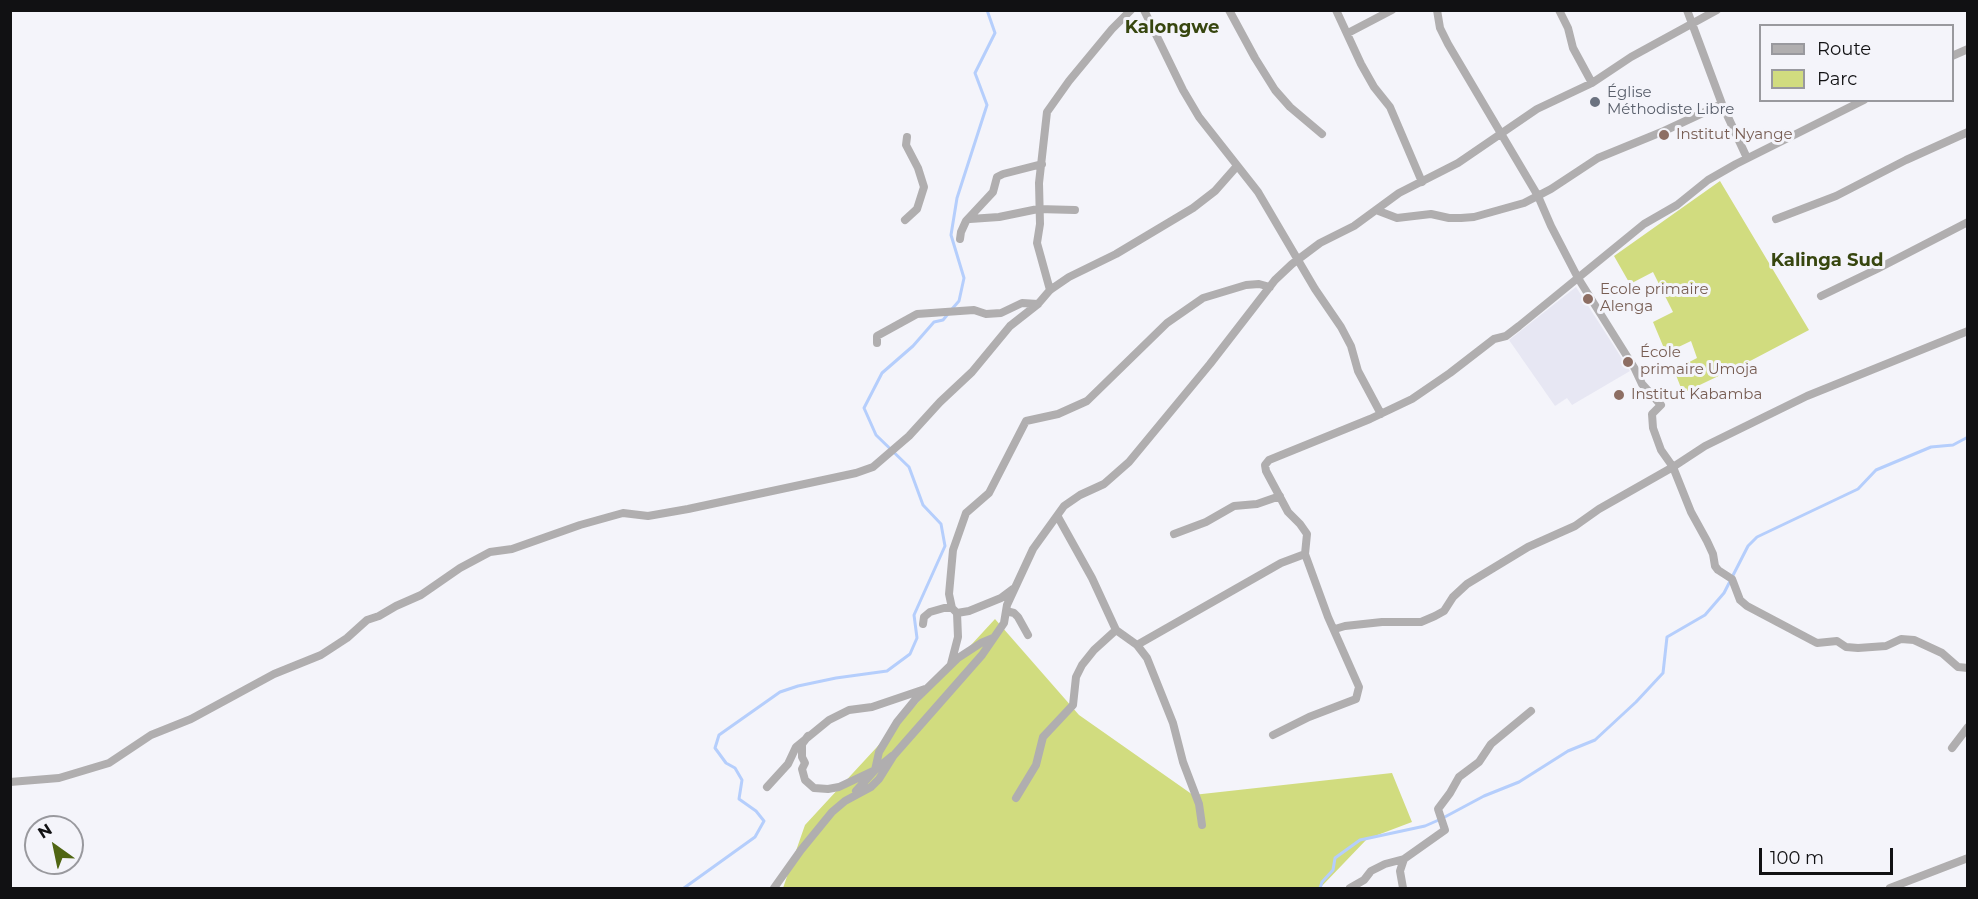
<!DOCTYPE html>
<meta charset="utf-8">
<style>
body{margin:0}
#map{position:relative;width:1978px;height:899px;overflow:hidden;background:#f4f4fa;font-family:Montserrat,sans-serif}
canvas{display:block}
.frame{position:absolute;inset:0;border:12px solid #111113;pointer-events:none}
.legend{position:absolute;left:1759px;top:24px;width:195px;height:78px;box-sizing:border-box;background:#f4f4fa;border:2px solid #99999e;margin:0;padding:8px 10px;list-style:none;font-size:18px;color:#111113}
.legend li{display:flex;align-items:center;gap:12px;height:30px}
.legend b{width:30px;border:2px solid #99999e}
.north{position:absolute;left:24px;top:815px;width:60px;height:60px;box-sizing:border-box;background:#f4f4fa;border:2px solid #99999e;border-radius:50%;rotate:327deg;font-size:16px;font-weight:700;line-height:24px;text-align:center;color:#111113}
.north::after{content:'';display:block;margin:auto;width:21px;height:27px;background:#506613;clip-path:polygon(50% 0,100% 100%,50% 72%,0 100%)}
.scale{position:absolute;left:1759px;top:848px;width:134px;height:27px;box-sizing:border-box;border:3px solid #111113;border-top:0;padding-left:8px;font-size:18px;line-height:21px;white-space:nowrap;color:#111113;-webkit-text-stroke:4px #f4f4fa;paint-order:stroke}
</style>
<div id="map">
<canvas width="1978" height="899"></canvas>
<div class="frame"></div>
<ul class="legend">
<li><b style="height:8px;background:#b0aeaf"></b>Route</li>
<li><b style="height:16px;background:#d1dc7f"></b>Parc</li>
</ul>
<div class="north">N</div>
<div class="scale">100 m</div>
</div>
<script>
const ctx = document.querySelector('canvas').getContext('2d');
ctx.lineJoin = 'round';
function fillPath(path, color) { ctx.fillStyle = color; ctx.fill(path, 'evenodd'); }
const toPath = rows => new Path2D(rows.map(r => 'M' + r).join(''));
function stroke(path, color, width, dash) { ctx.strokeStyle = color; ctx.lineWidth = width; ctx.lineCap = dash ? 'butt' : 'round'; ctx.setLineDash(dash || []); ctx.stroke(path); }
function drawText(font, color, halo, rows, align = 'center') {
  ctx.font = font + ' Montserrat,sans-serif'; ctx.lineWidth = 6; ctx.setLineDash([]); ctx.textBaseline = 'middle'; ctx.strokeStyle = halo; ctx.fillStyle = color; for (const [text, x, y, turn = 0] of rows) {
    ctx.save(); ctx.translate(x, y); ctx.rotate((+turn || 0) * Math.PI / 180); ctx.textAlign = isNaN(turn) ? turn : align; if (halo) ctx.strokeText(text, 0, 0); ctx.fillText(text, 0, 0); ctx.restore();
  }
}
const built = toPath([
 [1576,287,1630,371,1572,405,1567,398,1555,406,1509,340]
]);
const green = toPath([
 [1720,181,1809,330,1752,360,1683,393,1674,370,1697,358,1691,341,1666,353,1653,322,1673,312,1653,272,1630,284,1614,256],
 [995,619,1079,715,1193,795,1392,773,1412,822,1367,839,1320,888,783,888,805,825]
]);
const stream = toPath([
 [952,309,959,301,964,278,951,235,957,198,987,105,975,73,995,33,987,10],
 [684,888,755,837,764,821,756,811,739,799,742,780,735,768,726,763,715,748,719,735,780,692,798,686,836,678,887,671,910,654,917,638,914,615,945,546,941,524,923,505,909,467,876,435,864,408,882,373,913,346,934,322,943,320,948,314],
 [1320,888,1322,882,1333,870,1335,858,1360,840,1425,826,1441,819,1484,796,1519,782,1568,751,1595,740,1636,702,1663,673,1667,637,1705,615,1724,593,1748,546,1757,537,1858,489,1876,470,1931,447,1953,445,1968,437]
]);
const street = toPath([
 [1144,10,1183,90,1199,117,1258,192,1315,289,1341,327,1351,346,1358,371,1381,414],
 [1229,10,1255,58,1275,90,1290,107,1322,134],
 [1336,10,1361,64,1374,87,1390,107,1422,182],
 [1437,10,1440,28,1448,44,1538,196,1551,226,1578,278,1635,369,1642,384,1661,405,1652,414,1653,428,1661,450,1673,467,1691,512,1707,541,1713,554,1715,566,1718,570,1732,579,1740,600,1747,606,1817,643,1837,641,1846,647,1858,648,1886,646,1901,639,1914,640,1942,653,1958,667,1968,668],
 [1559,10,1568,28,1573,48,1592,83],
 [1687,10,1722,104,1747,158],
 [1348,33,1392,10],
 [1952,56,1968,49],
 [1376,210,1397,218,1431,214,1449,218,1461,218,1474,217,1524,203,1551,189,1598,158,1664,131,1722,104],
 [970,219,999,217,1038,209,1075,210],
 [1776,219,1836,196,1906,160,1968,132],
 [905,220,917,209,924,187,918,168,906,145,907,137],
 [960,239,961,232,966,221,993,192,997,177,1003,174,1042,164],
 [1050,290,1037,243,1040,224,1039,183,1047,112,1069,81,1112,29,1131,10],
 [1821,296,1877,269,1968,222],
 [877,343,877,336,917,314,974,310,986,314,1001,313,1022,303,1038,304],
 [1058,517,1092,578,1116,630,1137,645,1147,658,1173,723,1183,762,1199,804,1202,825],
 [1174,534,1206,522,1234,506,1257,504,1280,496],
 [952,608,949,594,953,550,966,513,989,493,1026,421,1058,414,1087,401,1167,323,1203,298,1246,285,1259,284,1270,287],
 [1006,611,1014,613,1018,617,1028,635],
 [957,613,969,611,1001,598,1013,589],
 [923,624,924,617,930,612,944,608,952,608,957,613,958,637,951,664],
 [1335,629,1345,626,1382,622,1421,622,1435,616,1444,611,1453,597,1467,584,1528,547,1575,526,1599,509,1673,467,1705,446,1807,396,1968,331],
 [1137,645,1281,563,1305,554],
 [1273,735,1309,717,1356,699,1359,687,1328,617,1305,554,1307,534,1300,524,1288,512,1266,471,1265,465,1269,460,1370,419,1412,399,1450,373,1494,339,1506,336,1519,326,1644,224,1677,205,1708,180,1736,164,1864,100],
 [808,736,802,744,802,757,805,763,802,769,805,780,814,788,828,789,839,787,875,770,879,752,897,722,915,700,958,658,981,643,993,638],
 [1952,748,1968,727],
 [10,782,59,778,109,763,151,735,191,719,274,674,321,655,347,638,367,620,379,616,396,606,421,595,460,568,490,552,512,549,580,525,623,513,648,516,688,509,856,473,873,467,909,436,940,402,972,372,1010,326,1038,304,1050,290,1069,277,1116,254,1193,208,1215,191,1237,166],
 [767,787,788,764,796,747,829,720,849,710,872,707,925,689],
 [856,791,875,770,892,756],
 [1016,798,1036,765,1043,737,1073,705,1076,677,1082,665,1094,650,1116,630],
 [774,888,801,850,832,812,845,801,871,787,879,779,894,755,982,655,1004,623,1007,605,1033,549,1064,506,1080,495,1104,484,1129,462,1210,364,1275,280,1292,264,1320,243,1354,226,1399,193,1458,163,1537,109,1592,83,1631,57,1717,10],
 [1350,888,1364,880,1371,871,1385,864,1404,859,1445,830,1438,809,1450,793,1459,777,1479,762,1491,744,1531,711],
 [1403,888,1400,871,1404,859],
 [1890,888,1968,858]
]);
const markers = [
 [1595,102,6,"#6b7280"],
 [1664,135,6,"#8d6e63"],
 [1588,299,6,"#8d6e63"],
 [1628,362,6,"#8d6e63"],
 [1619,395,6,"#8d6e63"]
];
const worshipNames = [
 ["Église",1607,93],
 ["Méthodiste Libre",1607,110]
];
const educationNames = [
 ["Institut Nyange",1676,135],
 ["Ecole primaire",1600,290],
 ["Alenga",1600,307],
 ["École",1640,353],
 ["primaire Umoja",1640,370],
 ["Institut Kabamba",1631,395]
];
const quarterNames = [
 ["Kalongwe",1172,28],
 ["Kalinga Sud",1827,261]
];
fillPath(built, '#e7e7f3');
fillPath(green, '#d1dc7f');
stroke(stream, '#b5cefc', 3);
stroke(street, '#b0aeaf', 8);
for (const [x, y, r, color] of markers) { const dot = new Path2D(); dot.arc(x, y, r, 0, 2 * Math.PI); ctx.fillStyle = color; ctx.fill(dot); stroke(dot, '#f4f4fa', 2); }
drawText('15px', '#5b616d', '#f4f4fa', worshipNames, 'left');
drawText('15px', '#785e54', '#f4f4fa', educationNames, 'left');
drawText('bold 18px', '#37460f', '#f4f4fa', quarterNames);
</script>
